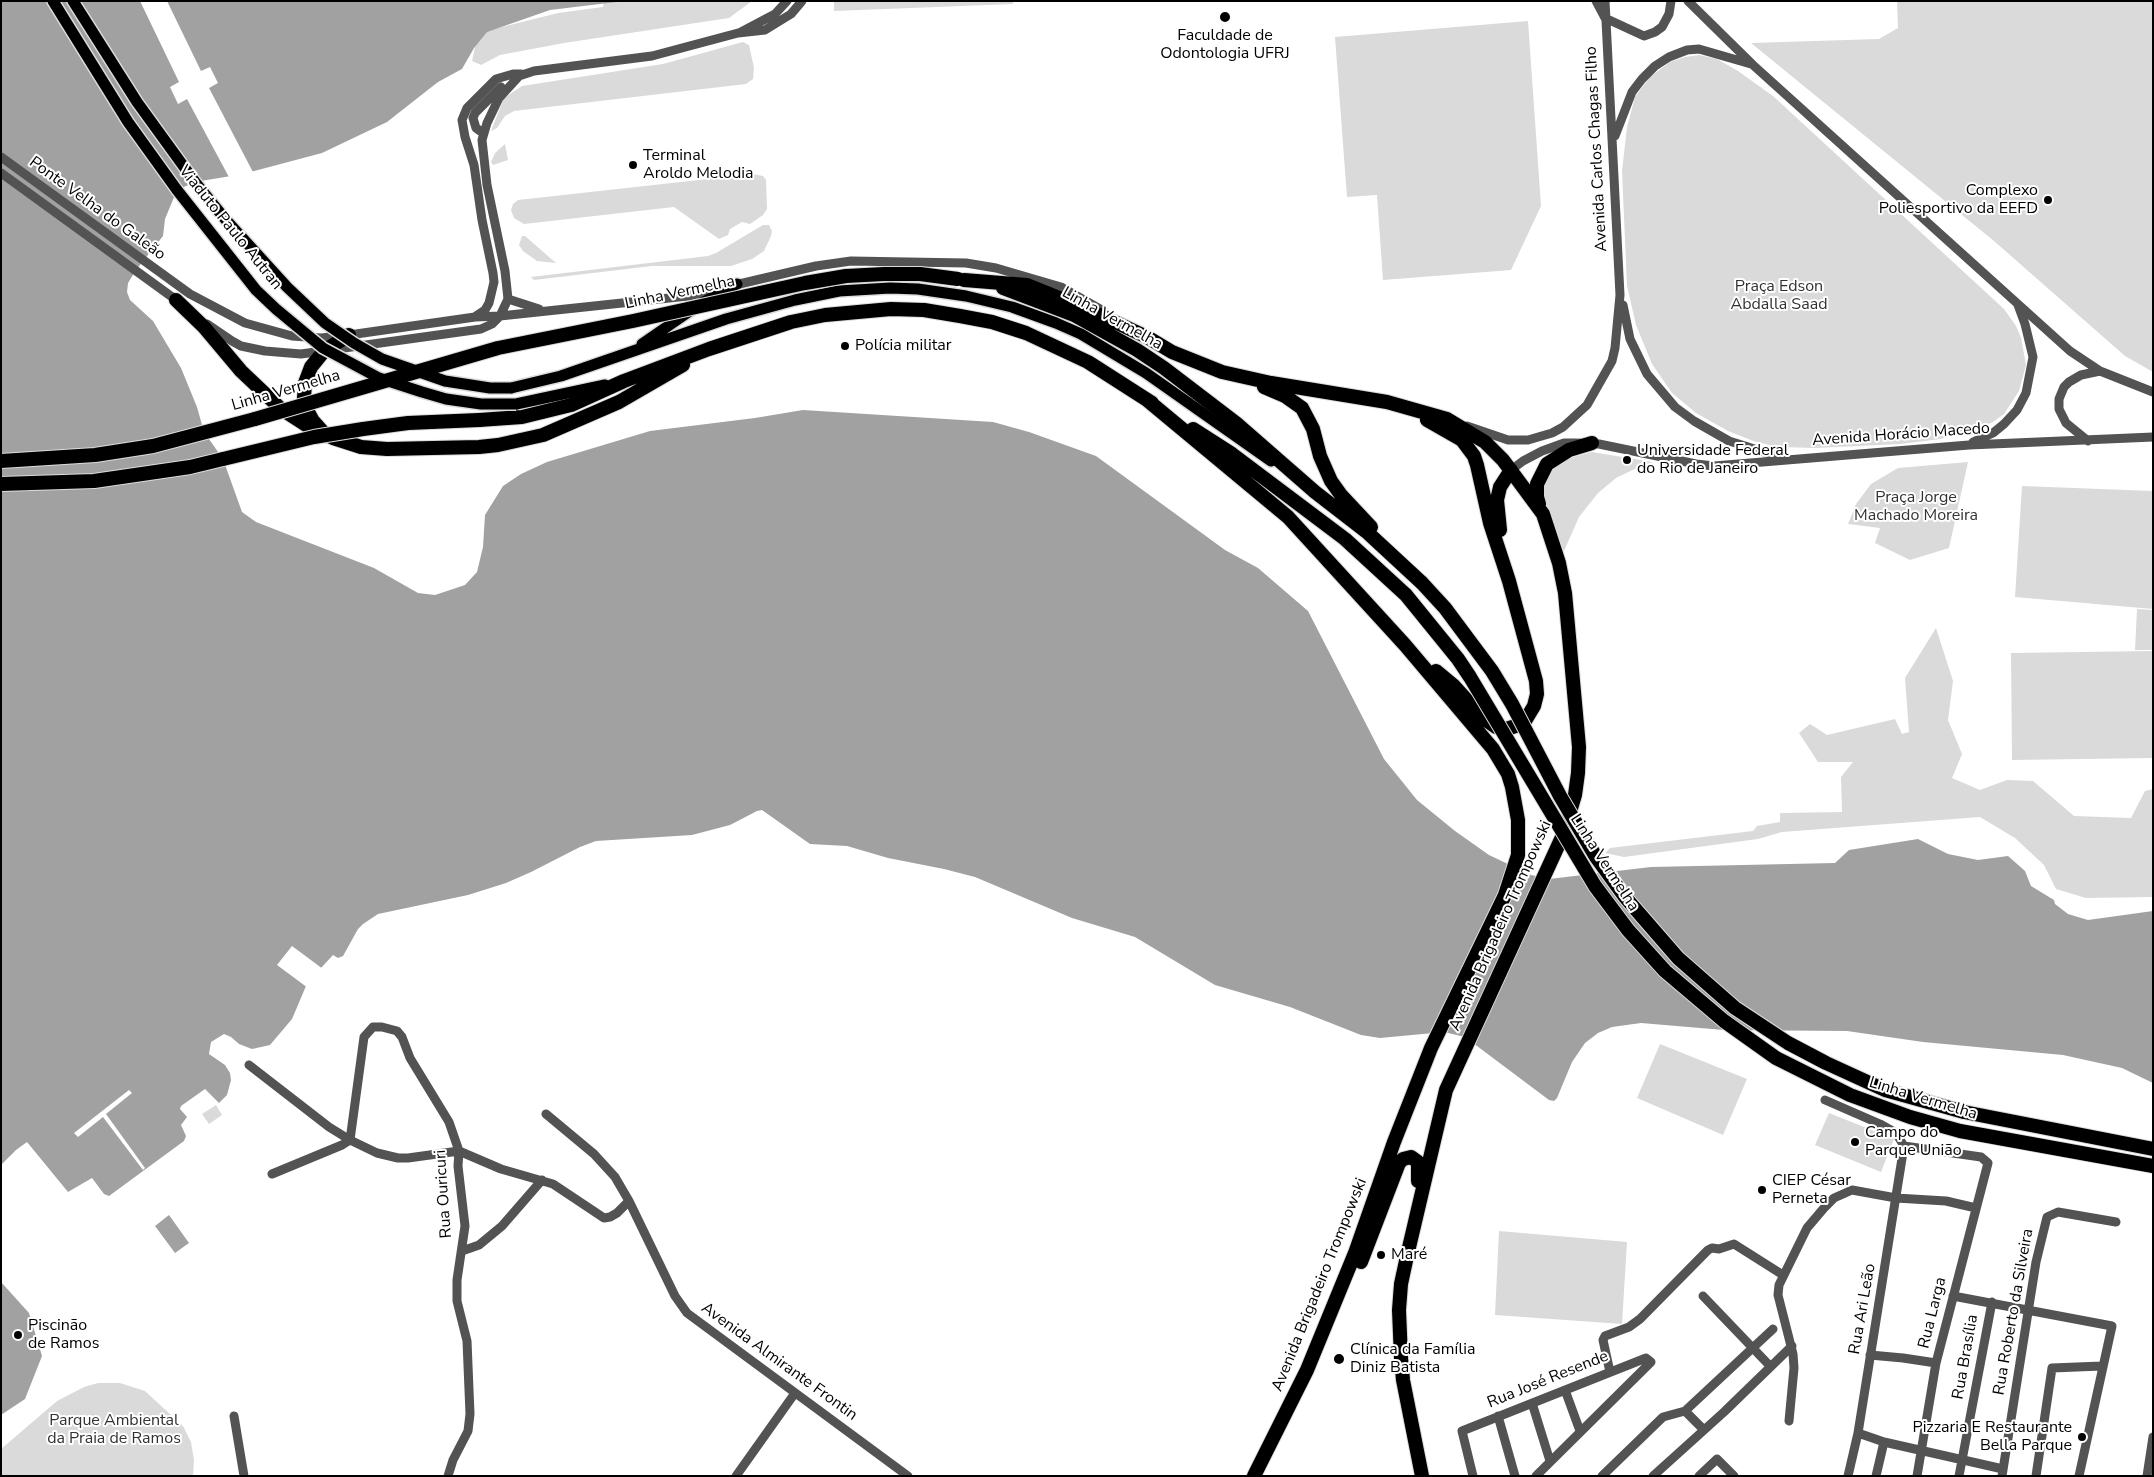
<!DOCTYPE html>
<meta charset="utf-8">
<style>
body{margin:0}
#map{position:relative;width:2154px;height:1477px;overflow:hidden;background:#fff;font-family:"Nunito Sans",sans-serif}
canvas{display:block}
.frame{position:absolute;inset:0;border:2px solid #000;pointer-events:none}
</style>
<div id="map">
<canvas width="2154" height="1477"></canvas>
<div class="frame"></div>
</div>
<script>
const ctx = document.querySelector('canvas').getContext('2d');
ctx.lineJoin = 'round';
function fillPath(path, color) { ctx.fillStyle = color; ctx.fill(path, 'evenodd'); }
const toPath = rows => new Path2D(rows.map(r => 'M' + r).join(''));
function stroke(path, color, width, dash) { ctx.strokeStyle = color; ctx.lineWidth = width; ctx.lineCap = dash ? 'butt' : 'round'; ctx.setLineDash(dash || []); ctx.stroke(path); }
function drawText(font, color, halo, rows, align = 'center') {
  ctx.font = font + ' "Nunito Sans",sans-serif'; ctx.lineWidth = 4; ctx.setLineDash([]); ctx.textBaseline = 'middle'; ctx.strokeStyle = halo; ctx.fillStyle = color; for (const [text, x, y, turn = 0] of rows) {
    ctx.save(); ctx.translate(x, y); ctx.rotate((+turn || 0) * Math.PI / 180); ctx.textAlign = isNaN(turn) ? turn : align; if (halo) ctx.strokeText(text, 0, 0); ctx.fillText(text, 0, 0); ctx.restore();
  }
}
const green = toPath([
 [604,1,752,1,729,18,564,43,500,55,481,65,472,61,478,33,558,13,603,7],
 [834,1,1013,1,1013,4,834,11],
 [1897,1,2153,1,2153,372,2125,356,1994,241,1751,43,1879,39,1898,28],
 [1528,21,1541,206,1511,270,1383,280,1377,195,1347,197,1335,37],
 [743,42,749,45,754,68,753,79,746,84,514,111,505,116,497,128,491,131,504,98,522,86,663,64],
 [1699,55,1717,59,1738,71,1773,96,2004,309,2016,326,2021,338,2026,365,2019,391,2004,414,1993,422,1973,431,1940,439,1901,444,1815,448,1779,447,1756,442,1728,431,1696,413,1672,393,1652,364,1636,325,1627,286,1622,171,1627,127,1635,97,1650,77,1670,62,1685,57],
 [505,144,508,160,493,165,491,162,495,153],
 [753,174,763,176,766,180,767,209,763,215,750,224,742,222,730,229,728,235,719,239,674,207,524,224,514,218,511,210,513,204,518,200],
 [763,225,769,225,772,231,771,236,764,251,752,259,731,266,652,266,534,280,531,277,708,256,716,253],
 [522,236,525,236,556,263,537,261,523,251,519,245],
 [1592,452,1653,462,1643,465,1616,478,1598,493,1579,517,1564,551,1561,549,1543,494,1543,479,1563,460],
 [1968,462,1949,548,1910,560,1875,543,1880,528,1848,524,1856,504,1871,484,1898,468],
 [2022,486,2153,491,2153,609,2015,597],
 [2137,609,2153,610,2153,650,2135,650],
 [1936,628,1953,681,1948,720,1962,754,1952,778,1980,790,2007,780,2033,781,2074,816,2131,818,2145,791,2153,789,2153,897,2086,898,2056,889,2044,865,2015,838,1980,817,1782,832,1758,839,1624,857,1605,853,1610,848,1753,831,1757,826,1780,822,1780,813,1842,812,1841,777,1853,762,1818,762,1799,733,1810,724,1827,735,1895,719,1902,734,1909,732,1905,678],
 [2153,651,2153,758,2012,760,2011,653],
 [1660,1044,1747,1079,1723,1135,1637,1098],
 [216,1105,222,1115,209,1124,202,1114],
 [1829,1113,1894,1139,1881,1172,1815,1145],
 [1499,1231,1627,1242,1622,1324,1495,1315],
 [98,1383,120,1383,145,1391,183,1426,191,1442,194,1460,193,1476,1,1476,1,1449,57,1401,84,1387]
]);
const water = toPath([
 [1,1,625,1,550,10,487,32,474,48,462,69,438,82,387,122,322,153,243,174,195,182,177,190,165,219,163,236,136,270,128,283,127,292,130,300,153,321,181,368,197,407,204,432,223,459,242,512,256,522,374,568,418,593,435,595,465,585,477,572,483,547,485,515,503,486,521,474,547,462,650,431,755,418,803,410,993,422,1029,432,1096,456,1225,550,1258,568,1308,611,1384,759,1417,800,1455,831,1489,855,1531,875,1549,879,1651,867,1835,863,1849,850,1918,839,1948,854,1978,860,2008,856,2025,871,2031,886,2054,900,2055,904,2068,914,2088,920,2153,911,2153,1083,2122,1068,2063,1055,1923,1042,1847,1031,1724,1030,1641,1023,1612,1027,1598,1033,1585,1043,1572,1062,1557,1098,1554,1101,1549,1100,1465,1037,1444,1032,1380,1038,1361,1035,1290,1007,1215,985,1135,937,1072,918,975,877,944,869,888,858,847,846,810,844,762,810,757,811,730,825,692,835,596,841,580,847,531,872,506,883,468,895,378,914,363,924,358,929,343,956,338,958,333,955,321,968,306,986,292,1019,270,1045,252,1049,239,1044,231,1037,224,1034,211,1042,209,1054,225,1065,230,1073,231,1080,227,1095,219,1103,205,1089,181,1106,180,1109,187,1117,181,1125,186,1136,184,1141,109,1196,104,1194,92,1178,68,1192,27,1142,16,1150,1,1165],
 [169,1215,189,1243,175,1253,155,1226],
 [1,1282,29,1313,42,1356,25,1399,1,1415]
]);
const pier = toPath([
 [140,1,167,1,201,71,210,67,218,83,209,88,254,174,230,179,187,99,178,104,170,87,179,82],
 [292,946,323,969,308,988,277,965],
 [129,1090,132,1093,106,1114,145,1168,143,1170,103,1117,78,1137,74,1133]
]);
const minor = toPath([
 [1596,1,1605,18,1644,36,1655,32,1662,27,1669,14,1671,1],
 [1688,1,1753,65,2070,351,2100,371,2153,392],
 [741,32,775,14,787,1],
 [516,77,534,71,652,56,738,33,765,30,791,14,802,1],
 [483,133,476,128,473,118,475,113,501,87],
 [1615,136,1632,92,1642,79,1655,66,1669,57,1687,50,1699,49,1751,64],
 [1,157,190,294,245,323,292,336,321,338,349,335,475,317,500,316,688,296,816,266,851,261,966,263,996,268,1061,287,1100,309],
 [1,173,179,302],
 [508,299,539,309],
 [1623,305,1630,339,1647,374,1675,407,1694,421,1729,441,1780,457],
 [476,316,485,310,489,303,494,282,493,273,482,220,474,165,465,137,462,120,467,108,496,79,513,74,521,74],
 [207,324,232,341,241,346,265,351,301,354,481,329,492,324,500,316,508,299,505,271,487,185,482,140,487,123,499,98,521,74],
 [1467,426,1508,440,1528,440,1552,433,1563,427,1587,405,1612,361,1615,348,1620,295,1605,1],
 [2088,441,2066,423,2059,409,2059,399,2064,387,2069,382,2081,375,2100,371],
 [1973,442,1993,433,2004,424,2017,410,2026,393,2033,357,2025,324,2018,305],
 [1511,470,1523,461,1542,451,1564,443,1575,443,1599,444,1696,464,1714,466,1969,445,2153,437],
 [249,1065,329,1127,350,1140,377,1153,398,1158,408,1158,459,1151,501,1169,553,1184,604,1218,610,1217,617,1213,629,1201],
 [1825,1100,1880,1124,1896,1133,1904,1146,1858,1433,1848,1476],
 [546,1114,594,1154,615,1177,629,1201,675,1296,687,1313,908,1476],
 [1904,1146,1981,1157,1988,1163,1936,1363,1917,1476],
 [272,1174,342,1145,350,1140,364,1037,373,1027,382,1027,397,1031,402,1037,410,1058,449,1122,459,1151,458,1166,465,1226,457,1280,457,1301,467,1341,470,1414,468,1431,453,1460,448,1476],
 [462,1251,479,1245,502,1226,542,1180],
 [1703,1296,1770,1366],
 [1953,1296,2112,1326,2079,1476],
 [1870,1355,1903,1358,1936,1363],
 [1610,1372,1603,1340,1605,1336,1629,1327,1640,1319,1708,1250,1712,1248,1719,1249,1734,1244,1783,1275],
 [1565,1390,1580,1431],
 [1532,1403,1550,1461],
 [1685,1411,1704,1430],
 [234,1416,244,1476],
 [1498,1416,1515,1476],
 [1789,1421,1794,1368,1793,1354,1778,1295,1779,1285,1807,1228,1824,1208,1834,1198,1852,1190,1896,1198,1946,1201,1976,1208],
 [1858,1433,1884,1442,2003,1469],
 [736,1476,795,1393],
 [1473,1476,1462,1431,1646,1358,1651,1362,1536,1476],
 [1602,1476,1663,1417,1685,1411,1773,1329],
 [1653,1476,1724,1412,1792,1346],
 [1699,1476,1717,1459,1734,1476],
 [1876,1476,1884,1442],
 [1959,1476,1992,1302],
 [2002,1476,2036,1262,2047,1217,2058,1212,2116,1222],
 [2036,1476,2052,1368,2102,1366],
 [2147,1476,2153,1437]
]);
const major = toPath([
 [53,1,128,122,177,190],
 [73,1,137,102,195,182],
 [642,344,700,304,737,284],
 [511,388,561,376,726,319,795,300,839,291,890,288,918,289,966,296,1012,307,1056,323,1081,334,1146,373,1271,461],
 [516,404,605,385]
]);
const highway = toPath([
 [964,280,1027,285,1089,310,1147,337,1172,352,1222,372,1271,383,1387,402,1447,419,1485,442,1503,460,1543,514,1559,563,1565,593,1579,747,1578,773,1575,795,1563,835,1446,1090,1407,1256,1401,1284,1399,1310,1401,1358,1403,1380,1422,1476],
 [1003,288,1074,315,1137,350,1164,368,1236,423,1315,492,1368,533,1422,583],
 [176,300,204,327,241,371,280,408,311,428,333,438,361,447,387,449,479,447,498,445,543,435,619,402,683,365],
 [1264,387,1285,396,1302,408,1313,429,1320,456,1331,481,1341,495,1371,527],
 [1146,399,1288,517,1405,645,1493,749,1508,774,1512,787,1518,820,1518,855,1505,895,1431,1048,1394,1142,1355,1253,1307,1370,1254,1476],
 [479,420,522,417,571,405,624,381,709,349,791,322,825,315,891,309,924,310,960,316,992,322,1026,333,1088,362,1152,403],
 [1427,420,1462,440,1474,456,1477,465,1490,523,1509,581,1536,681,1537,694,1534,706,1525,721,1519,725,1506,729,1496,727,1483,718,1454,686,1436,671],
 [1193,429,1232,454,1345,539,1406,595],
 [322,431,313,421,307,410,304,398,305,383,311,367,324,351,349,335],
 [1,461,95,455,153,446,255,419],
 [1,484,94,481,190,467,223,459],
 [1539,504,1537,497,1537,484,1547,464,1569,450,1592,443],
 [1500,530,1497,500,1500,487,1511,470],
 [1964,1112,2153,1149],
 [1960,1131,2153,1166],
 [1361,1262,1399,1163,1403,1159,1411,1157,1418,1162,1418,1181]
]);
const majorBridge = toPath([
 [195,182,226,220,287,287,325,323,354,343,382,359,445,381,490,388,511,388],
 [177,190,256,290,276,309,323,348,379,378,422,392,446,399,481,404,516,404]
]);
const highwayBridge = toPath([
 [255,419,498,348,633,321,805,283,846,276,884,274,920,274,958,279],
 [223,459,314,437,363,429,408,423,479,420],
 [1422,583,1445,608,1492,671,1512,704,1560,796,1596,857,1625,897,1678,958,1735,1008,1788,1043,1826,1063,1885,1090,1964,1112],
 [1406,595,1458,659,1470,677,1595,886,1628,930,1665,971,1724,1021,1776,1058,1850,1095,1910,1117,1960,1131]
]);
const markers = [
 [1225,17,6,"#000"],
 [633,165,5,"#000"],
 [2048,200,5,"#000"],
 [845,346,5,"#000"],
 [1627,460,5,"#000"],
 [1855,1142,5,"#000"],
 [1762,1190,5,"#000"],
 [1381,1255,5,"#000"],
 [18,1335,5,"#000"],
 [1339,1359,6,"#000"],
 [2082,1437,5,"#000"]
];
const poiNames = [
 ["Faculdade de",1225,36,"center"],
 ["Odontologia UFRJ",1225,54,"center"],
 ["Terminal",643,156],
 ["Aroldo Melodia",643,174],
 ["Complexo",2038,191,"right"],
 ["Poliesportivo da EEFD",2038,209,"right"],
 ["Polícia militar",855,346],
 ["Universidade Federal",1637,451],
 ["do Rio de Janeiro",1637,469],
 ["Campo do",1865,1133],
 ["Parque União",1865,1151],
 ["CIEP César",1772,1181],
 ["Perneta",1772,1199],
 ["Maré",1391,1255],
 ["Piscinão",28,1326],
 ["de Ramos",28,1344],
 ["Clínica da Família",1350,1350],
 ["Diniz Batista",1350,1368],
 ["Pizzaria E Restaurante",2072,1428,"right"],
 ["Bella Parque",2072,1446,"right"]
];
const streetNames = [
 ["Avenida Carlos Chagas Filho",1597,149,-93],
 ["Ponte Velha do Galeão",97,209,36],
 ["Viaduto Paulo Autran",230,228,51],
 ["Linha Vermelha",680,293,-12],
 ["Linha Vermelha",1112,319,29],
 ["Linha Vermelha",286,391,-16],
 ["Avenida Horácio Macedo",1901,435,-4],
 ["Linha Vermelha",1604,863,57],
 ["Avenida Brigadeiro Trompowski",1501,926,-66],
 ["Linha Vermelha",1923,1099,17],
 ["Rua Ouricuri",444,1194,-94],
 ["Avenida Brigadeiro Trompowski",1320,1285,-68],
 ["Rua Ari Leão",1863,1309,-80],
 ["Rua Roberto da Silveira",2014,1312,-80],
 ["Rua Larga",1933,1313,-76],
 ["Rua Brasília",1966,1357,-80],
 ["Avenida Almirante Frontin",779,1362,36],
 ["Rua José Resende",1548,1380,-22]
];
const parkNames = [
 ["Praça Edson",1779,287],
 ["Abdalla Saad",1779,305],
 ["Praça Jorge",1916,498],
 ["Machado Moreira",1916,516],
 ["Parque Ambiental",114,1421],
 ["da Praia de Ramos",114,1439]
];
fillPath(green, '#dadada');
fillPath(water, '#a1a1a1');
fillPath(pier, '#fff');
stroke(major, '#dbdbdb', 14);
stroke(highway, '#dbdbdb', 16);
stroke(minor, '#535353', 9);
stroke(major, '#000', 11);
stroke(highway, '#000', 14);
stroke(majorBridge, '#dbdbdb', 14, []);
stroke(highwayBridge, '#dbdbdb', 16, []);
stroke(majorBridge, '#000', 11);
stroke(highwayBridge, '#000', 14);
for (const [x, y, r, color] of markers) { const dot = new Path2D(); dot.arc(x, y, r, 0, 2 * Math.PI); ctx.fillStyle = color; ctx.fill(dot); stroke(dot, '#fff', 2); }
drawText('16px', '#000', '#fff', poiNames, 'left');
drawText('16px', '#000', '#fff', streetNames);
drawText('16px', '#313131', '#fff', parkNames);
</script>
